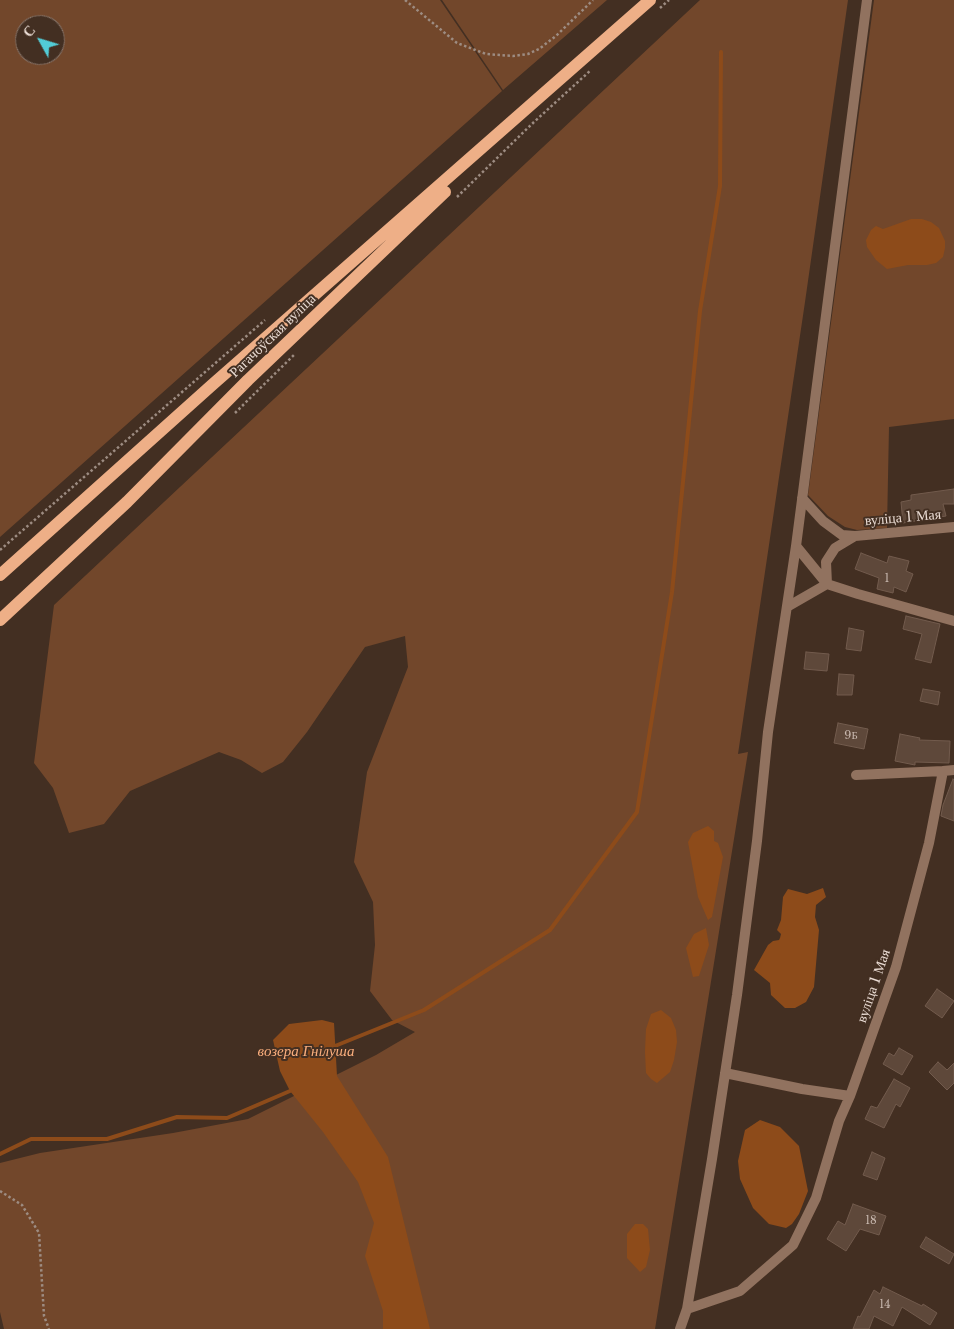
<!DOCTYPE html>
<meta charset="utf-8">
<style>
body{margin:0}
#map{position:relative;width:954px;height:1329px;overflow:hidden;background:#432f22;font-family:"Libre Baskerville",serif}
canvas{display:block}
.north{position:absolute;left:15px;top:15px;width:50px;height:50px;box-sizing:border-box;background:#432f22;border:1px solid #867469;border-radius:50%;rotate:309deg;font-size:14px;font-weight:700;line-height:20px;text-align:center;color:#eadcd4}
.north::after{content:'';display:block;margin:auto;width:18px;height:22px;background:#52ccd6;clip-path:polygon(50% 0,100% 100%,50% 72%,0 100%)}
</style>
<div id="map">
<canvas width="954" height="1329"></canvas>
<div class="north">С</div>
</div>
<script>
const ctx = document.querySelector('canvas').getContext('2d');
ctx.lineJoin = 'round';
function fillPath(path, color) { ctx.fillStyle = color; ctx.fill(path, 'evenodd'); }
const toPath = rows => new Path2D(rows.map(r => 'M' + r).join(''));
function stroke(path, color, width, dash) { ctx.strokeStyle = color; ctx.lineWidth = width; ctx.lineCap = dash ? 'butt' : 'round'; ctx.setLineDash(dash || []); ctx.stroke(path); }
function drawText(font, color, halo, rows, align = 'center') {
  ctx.font = font + ' "Libre Baskerville",serif'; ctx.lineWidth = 4; ctx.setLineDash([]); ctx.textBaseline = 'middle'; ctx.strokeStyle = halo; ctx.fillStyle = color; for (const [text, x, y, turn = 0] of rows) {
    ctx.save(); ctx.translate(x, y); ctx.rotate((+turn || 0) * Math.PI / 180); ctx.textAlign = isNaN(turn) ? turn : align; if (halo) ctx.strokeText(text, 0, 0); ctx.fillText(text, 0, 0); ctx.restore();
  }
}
const green = toPath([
 [0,0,440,0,502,91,0,537],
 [25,25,55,25,55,55,25,55],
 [442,0,607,0,503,90],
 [700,0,848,0,805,302,738,754,748,752,655,1329,4,1329,0,1312,0,1163,40,1153,173,1133,248,1119,376,1055,415,1032,392,1020,370,991,375,945,373,902,354,862,367,772,408,667,405,636,365,647,307,732,283,762,262,773,241,760,219,752,130,791,104,824,69,833,53,788,34,763,54,605],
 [874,0,954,0,954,419,889,427,887,528,857,530,845,527,828,516,808,495]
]);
const water = toPath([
 [911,219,922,219,931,222,939,228,945,241,945,248,943,257,936,263,927,265,908,265,887,269,876,260,867,247,866,240,871,230,876,226,883,229],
 [708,826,714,831,714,841,718,843,723,857,712,917,708,920,698,897,688,842,693,833],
 [823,888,826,897,816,905,815,917,819,930,814,987,806,1002,795,1008,785,1008,771,995,770,983,754,970,768,945,773,941,779,940,780,938,781,934,777,930,781,920,783,897,788,889,807,894],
 [706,928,709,945,699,976,693,977,686,948,694,934],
 [661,1010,671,1018,676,1030,677,1042,674,1060,670,1072,657,1083,651,1079,646,1073,645,1052,646,1029,651,1014],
 [322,1020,334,1023,337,1076,388,1157,430,1329,383,1329,383,1311,365,1256,374,1223,358,1182,323,1132,290,1091,280,1071,273,1040,289,1024],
 [760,1120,780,1127,799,1146,808,1191,799,1214,792,1224,786,1228,769,1224,753,1208,740,1179,738,1161,745,1130],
 [635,1224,643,1224,648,1229,650,1250,646,1267,640,1272,627,1258,627,1234]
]);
const stream = toPath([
 [335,1046,424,1010,550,930,637,812,672,592,700,311,720,186,721,52],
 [0,1154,31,1139,107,1139,177,1117,227,1118,290,1091]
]);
const building = toPath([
 [954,489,954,504,943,504,946,516,903,523,901,502,911,500,911,495,954,489],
 [861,553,887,563,889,556,909,561,906,571,913,574,906,592,894,587,893,593,877,589,879,578,855,569,861,553],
 [906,616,940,624,931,663,915,659,922,634,903,629,906,616],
 [849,628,864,631,861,651,846,649,849,628],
 [806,652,829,654,827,671,804,669,806,652],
 [839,674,854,675,852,695,837,695,839,674],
 [923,689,940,692,938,705,920,701,923,689],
 [838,723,868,729,864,749,834,743,838,723],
 [900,734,920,738,919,740,950,741,949,763,915,762,915,765,895,761,900,734],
 [953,779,954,780,954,821,941,816,943,805,953,779],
 [937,989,954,1001,942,1018,925,1006,937,989],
 [899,1048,913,1056,902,1075,883,1064,889,1053,894,1056,899,1048],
 [938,1062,947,1070,954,1063,954,1083,947,1090,929,1072,938,1062],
 [894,1079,910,1088,900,1107,896,1104,884,1128,865,1119,871,1106,877,1108,894,1079],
 [872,1152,885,1158,877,1180,863,1175,872,1152],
 [853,1204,886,1216,879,1235,860,1229,846,1251,827,1239,838,1221,845,1225,853,1204],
 [926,1237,954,1254,949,1264,920,1247,926,1237],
 [883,1287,922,1306,923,1304,937,1313,930,1325,902,1307,893,1326,874,1316,869,1329,853,1329,858,1316,860,1317,874,1290,880,1294,883,1287]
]);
const path = toPath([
 [405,0,457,43,486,54,513,56,528,54,539,49,556,36,593,0],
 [660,8,669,0],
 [457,197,534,122,591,70],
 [235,413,295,354],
 [0,550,265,320],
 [0,1191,22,1205,39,1233,44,1316,49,1329]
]);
const minor = toPath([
 [802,498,823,521,842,535,855,536,954,527],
 [796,546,827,584,858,594,954,621],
 [787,607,827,584,826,562,835,548,855,536],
 [856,775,943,771],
 [725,1073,802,1089,850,1096,896,967,929,843,943,771,954,770],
 [687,1309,740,1291,793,1245,816,1198,839,1121,850,1096],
 [680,1329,687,1309,712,1159,737,995,757,841,768,732,796,546,867,0]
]);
const primary = toPath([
 [0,575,212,385,650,0],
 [0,620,127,502,248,380,445,192]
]);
const numberNames = [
 ["1",887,579],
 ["9Б",851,736],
 ["18",871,1221],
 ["14",885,1305]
];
const streetNames = [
 ["Рагачоўская вуліца",273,336,-44],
 ["вуліца 1 Мая",903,518,-5],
 ["вуліца 1 Мая",874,986,-71]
];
const waterNames = [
 ["возера Гнілуша",306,1052]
];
fillPath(green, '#72472b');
fillPath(water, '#8d4b1a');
stroke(stream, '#8d4b1a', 4);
fillPath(building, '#5e483a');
stroke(building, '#725b4d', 1);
stroke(path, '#9d8c82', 2.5, [2.5, 2.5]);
stroke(minor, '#91725f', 10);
stroke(primary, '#eeaf87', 12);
drawText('11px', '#c7b7ae', null, numberNames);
drawText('14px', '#eadcd4', '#432f22', streetNames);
drawText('italic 15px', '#faae7d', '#432f22', waterNames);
</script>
